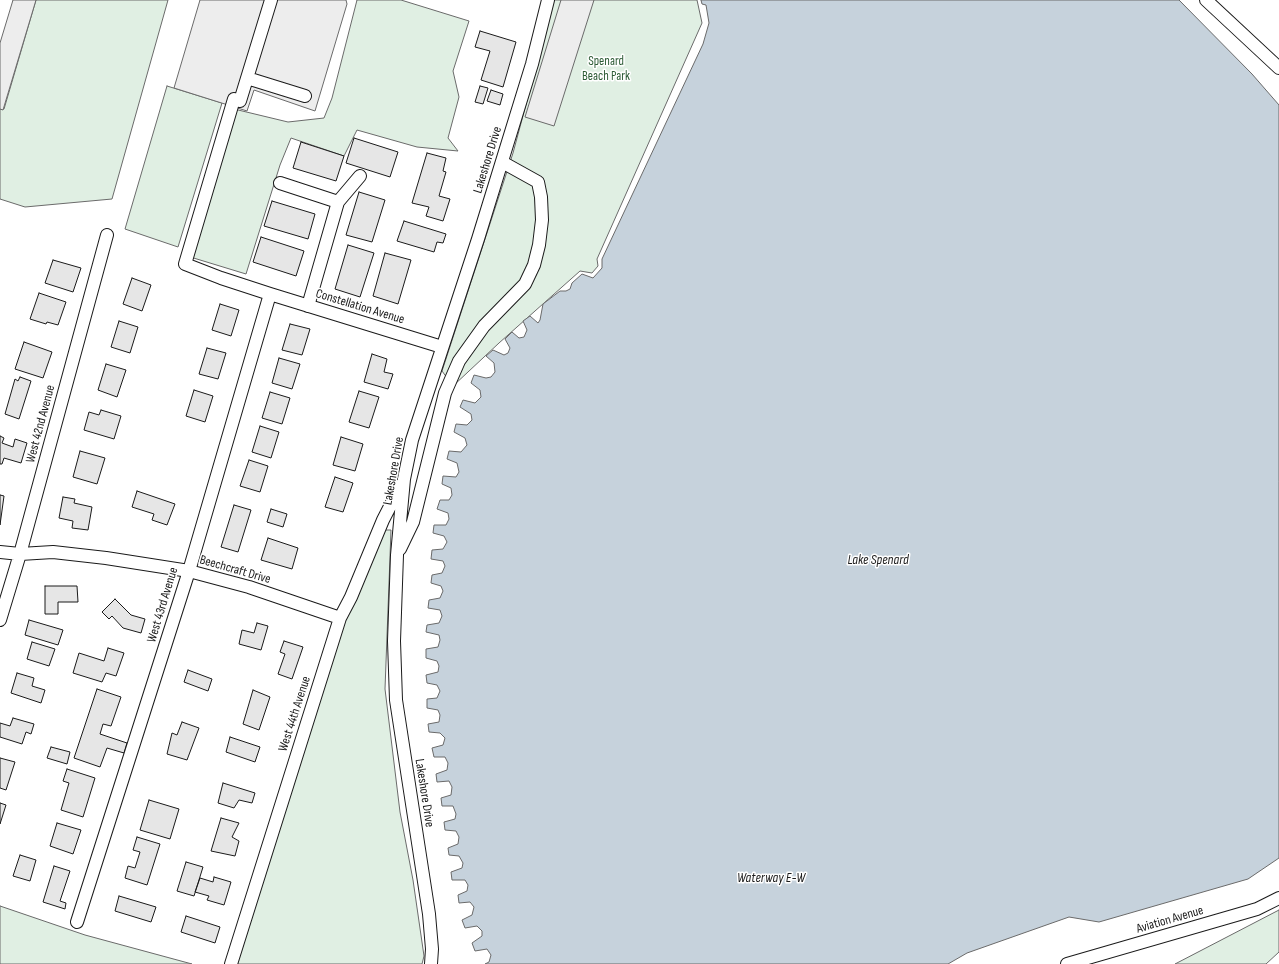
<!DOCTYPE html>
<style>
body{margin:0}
canvas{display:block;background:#fff}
</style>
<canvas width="1279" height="964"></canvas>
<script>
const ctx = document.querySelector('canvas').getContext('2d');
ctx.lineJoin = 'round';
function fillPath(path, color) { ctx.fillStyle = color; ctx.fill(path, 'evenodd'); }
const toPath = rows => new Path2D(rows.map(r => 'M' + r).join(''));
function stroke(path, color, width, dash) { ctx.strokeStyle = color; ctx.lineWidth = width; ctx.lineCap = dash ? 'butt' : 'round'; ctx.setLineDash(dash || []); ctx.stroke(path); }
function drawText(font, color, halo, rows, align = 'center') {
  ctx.font = font + ' "Sofia Sans Condensed",sans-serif'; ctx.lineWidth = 3; ctx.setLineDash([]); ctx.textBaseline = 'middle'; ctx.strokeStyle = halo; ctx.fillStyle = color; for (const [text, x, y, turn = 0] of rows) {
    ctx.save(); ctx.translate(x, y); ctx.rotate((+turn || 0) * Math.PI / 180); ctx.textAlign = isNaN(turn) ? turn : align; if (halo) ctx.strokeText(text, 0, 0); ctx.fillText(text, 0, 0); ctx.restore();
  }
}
const green = toPath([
 [36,0,168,0,112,199,25,207,0,199,0,109,4,109,36,0],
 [357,0,401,0,469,21,453,71,459,97,448,138,458,151,417,147,357,130,344,156,291,138,280,165,246,274,187,256,234,109,288,122,324,118,332,98,357,0],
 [554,0,697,0,702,23,597,259,598,266,592,273,580,271,499,343,453,386,442,371,513,153,554,0],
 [167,86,222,103,178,247,125,229,167,86],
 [385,530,391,530,385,689,400,812,413,880,424,956,422,964,231,964,340,618,385,530],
 [0,906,85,935,192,964,0,964,0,906],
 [1279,910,1279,952,1266,964,1175,964,1279,910]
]);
const parking = toPath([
 [13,0,36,0,3,110,0,109,0,43,13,0],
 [200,0,346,0,347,4,315,111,254,90,247,111,174,88,200,0],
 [561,0,594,0,554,126,525,117,561,0]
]);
const water = toPath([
 [701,0,1179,0,1252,74,1279,105,1279,858,1248,879,1099,922,1069,917,967,953,948,964,485,964,489,962,491,955,487,949,475,951,472,943,482,936,482,931,477,926,465,928,462,920,472,915,474,907,470,902,459,903,458,895,467,891,468,885,465,880,452,880,451,872,462,868,463,863,459,856,449,855,448,848,458,844,459,837,456,831,445,830,444,822,455,819,456,814,453,806,442,806,441,798,451,795,452,787,449,781,437,782,436,774,447,770,448,763,445,757,434,757,432,748,443,745,445,738,440,733,429,732,428,724,439,722,440,715,438,710,427,708,427,699,437,698,440,691,437,685,427,683,426,675,438,672,439,666,437,661,426,658,426,649,438,647,440,640,439,635,426,632,427,625,439,623,442,616,440,610,428,608,429,600,440,598,443,591,441,586,431,583,432,575,442,573,445,566,443,561,431,559,432,550,443,549,447,542,444,536,433,533,434,525,446,525,449,519,448,513,437,509,440,500,449,500,452,495,451,488,442,484,443,476,456,477,459,472,457,463,447,459,449,451,461,452,467,445,465,438,454,432,456,424,467,425,472,420,471,414,460,407,463,400,475,403,481,397,480,390,471,383,474,375,486,378,491,377,495,372,494,363,486,356,493,350,504,355,508,353,510,348,505,339,512,332,519,338,524,337,527,330,523,321,530,316,538,323,540,320,543,304,560,291,566,291,570,289,572,283,582,274,593,278,602,268,602,259,703,44,709,23,706,5,702,4,701,0]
]);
const building = toPath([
 [480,31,516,42,503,87,481,80,490,51,475,47,480,31],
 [480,86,488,88,483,104,475,102,480,86],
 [491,90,503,94,500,105,487,101,491,90],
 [354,138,398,152,390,177,346,163,354,138],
 [301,142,344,156,336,181,293,168,301,142],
 [427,153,446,158,443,171,446,172,439,196,450,199,443,221,426,216,429,207,412,203,427,153],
 [359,192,385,200,372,242,346,235,359,192],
 [272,201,315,214,308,239,264,226,272,201],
 [404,221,446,234,443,243,437,242,434,252,397,241,404,221],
 [261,237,304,251,296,276,253,262,261,237],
 [348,245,374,253,360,297,335,289,348,245],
 [385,253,411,260,398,304,373,296,385,253],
 [53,260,81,268,73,292,45,283,53,260],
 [132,278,151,285,142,311,123,304,132,278],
 [39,293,66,302,58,325,47,322,46,324,30,319,39,293],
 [220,304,239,310,231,336,212,330,220,304],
 [119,321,138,327,130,353,111,347,119,321],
 [290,324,310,329,302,355,282,350,290,324],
 [24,342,52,352,43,378,15,369,24,342],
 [207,348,226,353,218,379,199,374,207,348],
 [372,354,387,359,384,372,393,374,388,389,364,382,372,354],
 [279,358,300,364,292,389,272,383,279,358],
 [106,364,126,370,117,397,98,390,106,364],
 [20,377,31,381,19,419,5,414,15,379,18,381,20,377],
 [194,390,213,396,205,422,186,416,194,390],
 [359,391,379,397,369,428,349,422,359,391],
 [270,392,290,398,282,424,262,418,270,392],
 [101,410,121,416,114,439,84,430,89,412,99,415,101,410],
 [260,426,279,432,271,458,252,452,260,426],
 [0,436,4,438,2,443,13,447,15,439,27,443,21,463,4,458,2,464,0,464,0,436],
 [341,437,363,444,355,471,333,465,341,437],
 [80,451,105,458,97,484,73,477,80,451],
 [249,460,268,466,260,492,240,486,249,460],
 [335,477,353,483,343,512,325,507,335,477],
 [137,491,175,504,167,525,152,520,154,514,132,507,137,491],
 [0,495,4,496,0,525,0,495],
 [63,497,75,499,74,503,92,507,88,530,72,528,73,521,59,518,63,497],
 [234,505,251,510,238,552,221,547,234,505],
 [271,509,287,514,283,527,267,522,271,509],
 [268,538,298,548,292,569,261,560,268,538],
 [45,586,77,586,78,602,58,602,58,614,45,614,45,586],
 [115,599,131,615,145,619,141,633,123,628,112,616,109,619,102,612,115,599],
 [29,620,63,630,58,645,25,635,29,620],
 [257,623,268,626,261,650,239,644,242,630,254,633,257,623],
 [284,641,303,647,292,679,278,674,285,654,280,652,284,641],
 [32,642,55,649,49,666,27,659,32,642],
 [108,648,124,653,116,676,106,673,102,682,73,673,79,653,104,661,108,648],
 [188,670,212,679,208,691,184,682,188,670],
 [17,673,34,678,32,686,45,690,41,703,11,693,17,673],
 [97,689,121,697,111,726,103,724,100,734,127,743,124,753,107,748,100,767,74,758,97,689],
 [253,690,270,697,259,730,243,724,253,690],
 [13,718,34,724,31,734,26,732,22,744,0,737,0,723,10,726,13,718],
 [182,722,199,728,187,760,167,754,172,733,177,735,182,722],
 [230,737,260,747,255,762,226,752,230,737],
 [51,747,70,752,67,764,47,758,51,747],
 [0,758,15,762,6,790,0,788,0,758],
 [67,769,95,778,83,817,61,810,69,783,63,781,67,769],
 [223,783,255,793,252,803,239,800,234,808,218,803,223,783],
 [149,800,179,809,170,839,140,830,149,800],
 [0,803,6,805,0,824,0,803],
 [221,818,239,823,232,837,239,841,235,856,211,851,221,818],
 [57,823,81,830,73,854,50,846,57,823],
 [137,837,160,844,147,885,125,878,128,866,135,868,140,852,133,850,137,837],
 [20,855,36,860,30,881,13,876,20,855],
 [186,862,203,867,194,896,177,891,186,862],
 [54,866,70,871,60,901,66,903,65,909,43,902,54,866],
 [214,877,231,882,224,905,207,900,209,896,195,892,200,878,213,882,214,877],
 [119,896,156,907,151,922,115,911,119,896],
 [186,916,220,927,215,943,181,932,186,916]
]);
const minor = toPath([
 [1206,0,1279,68],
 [247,78,305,96],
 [234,99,185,264,221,278,270,294,442,347],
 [240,101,271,0],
 [280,183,338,202,308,306],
 [338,202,360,176],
 [400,549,413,522,445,393,459,361,484,326,525,284,534,265,539,245,542,220,541,197,538,182,502,162],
 [0,552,20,554,53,552,106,558,189,571,249,587,340,618],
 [0,620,20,554,107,235],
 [77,922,189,571,270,294],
 [231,964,340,618,351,597,383,520,401,485],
 [431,964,432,949,429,914,396,700,394,641,397,555,404,479,412,440,478,239,532,64,548,0],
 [1067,964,1257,909,1279,898]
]);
const parkNames = [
 ["Spenard",606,62],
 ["Beach Park",606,77]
];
const streetNames = [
 ["Lakeshore Drive",488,160,-73],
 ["Constellation Avenue",360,307,17],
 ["West 42nd Avenue",41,424,-75],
 ["Lakeshore Drive",394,471,-80],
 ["Beechcraft Drive",235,570,16],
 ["West 43rd Avenue",163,605,-73],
 ["West 44th Avenue",295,714,-72],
 ["Lakeshore Drive",424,793,81],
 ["Aviation Avenue",1170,920,-16]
];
const waterNames = [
 ["Lake Spenard",878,560],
 ["Waterway E-W",771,878]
];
fillPath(green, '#e0efe3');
stroke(green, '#6a6a6a', 1);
fillPath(parking, '#ededed');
stroke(parking, '#6a6a6a', 1);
fillPath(water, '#c6d2dc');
stroke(water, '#6a6a6a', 1);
fillPath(building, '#e6e6e6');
stroke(building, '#1a1a1a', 1);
stroke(minor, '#1a1a1a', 14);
stroke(minor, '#fff', 12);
drawText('13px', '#2b5a34', '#fff', parkNames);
drawText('13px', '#1a1a1a', '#fff', streetNames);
drawText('italic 14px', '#1a1a1a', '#fff', waterNames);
</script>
